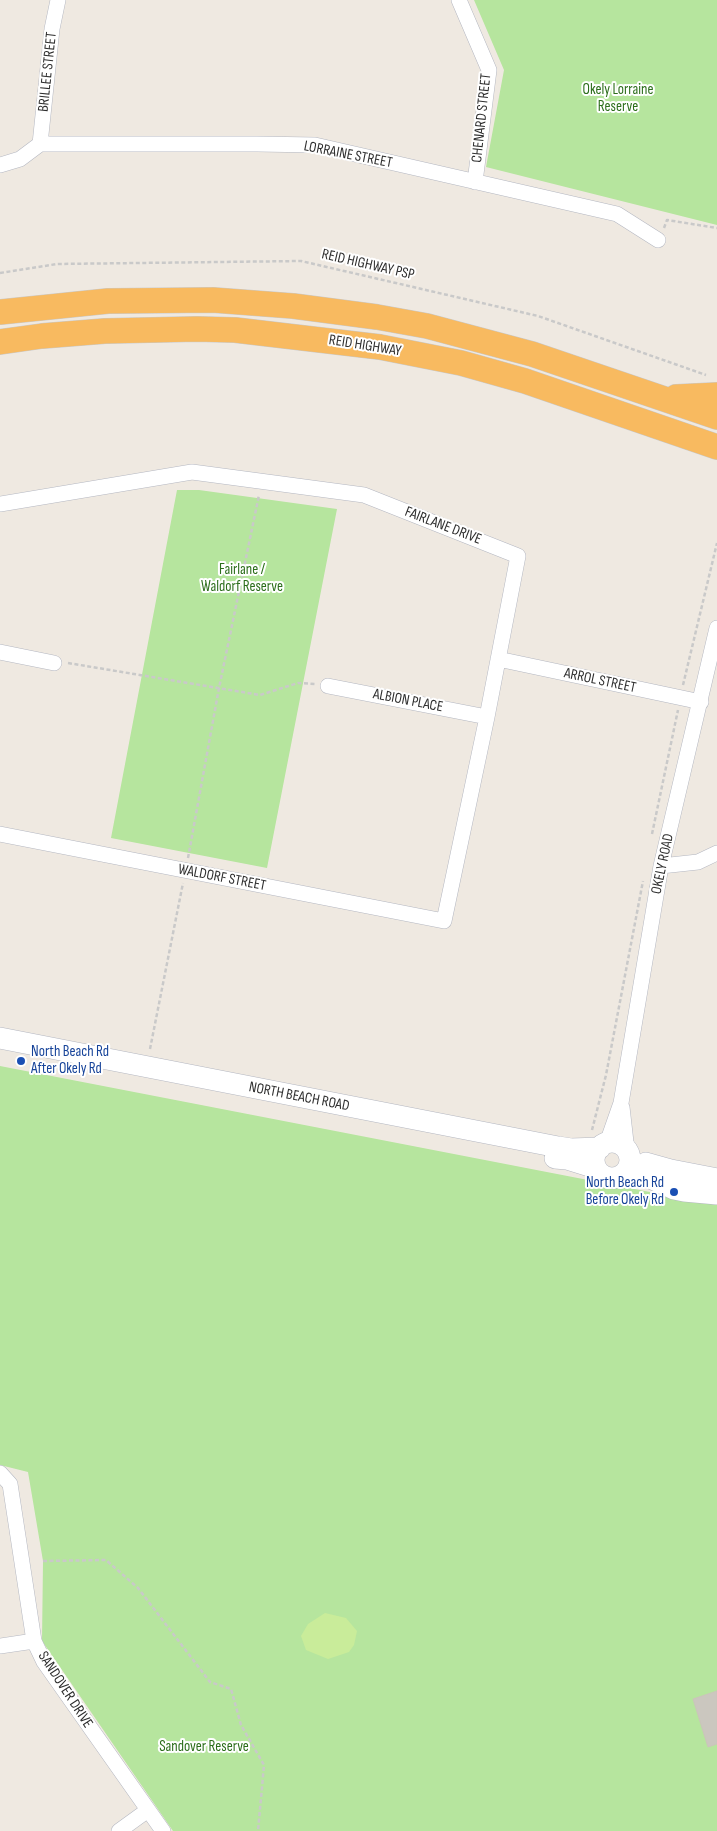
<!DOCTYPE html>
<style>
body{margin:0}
canvas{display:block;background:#efe9e1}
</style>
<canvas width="717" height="1831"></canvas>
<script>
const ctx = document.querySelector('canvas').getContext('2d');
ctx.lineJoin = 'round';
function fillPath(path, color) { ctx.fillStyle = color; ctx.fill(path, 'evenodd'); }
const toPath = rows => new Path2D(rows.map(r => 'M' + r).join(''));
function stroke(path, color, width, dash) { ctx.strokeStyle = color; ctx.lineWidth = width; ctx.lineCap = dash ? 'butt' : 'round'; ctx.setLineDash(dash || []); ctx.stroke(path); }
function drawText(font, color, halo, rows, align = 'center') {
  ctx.font = font + ' "Sofia Sans Condensed",sans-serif'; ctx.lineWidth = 4; ctx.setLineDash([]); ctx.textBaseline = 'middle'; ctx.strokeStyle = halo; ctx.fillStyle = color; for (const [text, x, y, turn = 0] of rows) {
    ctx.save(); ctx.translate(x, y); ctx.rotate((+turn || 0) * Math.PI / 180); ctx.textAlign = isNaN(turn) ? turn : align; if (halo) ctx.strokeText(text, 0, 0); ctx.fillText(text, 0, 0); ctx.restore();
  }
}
const green = toPath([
 [474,0,717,0,717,225,486,167,504,70],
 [177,490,199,490,337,509,267,868,111,838],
 [0,1066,717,1205,717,1831,173,1831,42,1641,43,1561,28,1472,0,1465]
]);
const pitch = toPath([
 [325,1613,346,1618,357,1631,354,1645,349,1652,328,1659,306,1650,301,1636,308,1624]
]);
const building = toPath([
 [717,1691,717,1744,708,1747,693,1699,717,1691]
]);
const path = toPath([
 [664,228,667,220,717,228],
 [0,273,57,264,301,261,538,316,706,375],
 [68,663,260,695,298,683,315,684],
 [683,685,717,543],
 [652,834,678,710],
 [188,858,219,688,259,495],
 [150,1049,183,883],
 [592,1130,606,1075,643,881],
 [43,1561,106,1560,138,1588,210,1682,231,1689,241,1725,264,1765,258,1831]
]);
const minor = toPath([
 [459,0,489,70,475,182],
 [40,144,52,29,58,0],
 [0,165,20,159,40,144,257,144,315,145,617,214,658,240],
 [0,504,192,472,364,495,518,556,487,717,444,921,0,834],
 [0,652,54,663],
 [498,659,701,702],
 [328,686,487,717],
 [661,866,698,862,717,853],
 [622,1107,627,1151],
 [607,1143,621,1103,661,866,717,628],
 [0,1473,10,1484,34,1641,44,1662,163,1831],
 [0,1646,34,1641],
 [119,1831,148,1810]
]);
const secondary = toPath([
 [0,1038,558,1147,571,1149,600,1148],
 '594 1160a18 18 0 1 1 36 0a18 18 0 1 1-36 0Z',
 [555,1158,567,1159,596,1168],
 [646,1163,671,1170,717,1179],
 [623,1174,646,1176,674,1189,684,1191,717,1194]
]);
const trunk = toPath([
 [0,312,108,301,213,300,293,306,377,317,427,326,532,354,717,417],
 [0,342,42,336,105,331,197,329,235,330,380,347,461,363,525,381,717,447],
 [676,397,717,395]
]);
const markers = [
 [21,1061,5,"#1a4fb4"],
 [674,1192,5,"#1a4fb4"]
];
const streetNames = [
 ["BRILLEE STREET",48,72,-84],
 ["CHENARD STREET",482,118,-84],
 ["LORRAINE STREET",348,155,11],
 ["REID HIGHWAY PSP",368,265,13],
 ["REID HIGHWAY",365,346,9],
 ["FAIRLANE DRIVE",443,526,21],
 ["ARROL STREET",600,681,12],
 ["ALBION PLACE",408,701,11],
 ["OKELY ROAD",663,864,-78],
 ["WALDORF STREET",222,878,11],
 ["NORTH BEACH ROAD",299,1097,11],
 ["SANDOVER DRIVE",65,1690,57]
];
const parkNames = [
 ["Okely Lorraine",618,90],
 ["Reserve",618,107],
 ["Fairlane /",242,570],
 ["Waldorf Reserve",242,587],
 ["Sandover Reserve",204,1747]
];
const transitNames = [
 ["North Beach Rd",31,1052],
 ["After Okely Rd",31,1069],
 ["North Beach Rd",664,1183,"right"],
 ["Before Okely Rd",664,1200,"right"]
];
fillPath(green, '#b6e59e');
fillPath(pitch, '#c9ec9a');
fillPath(building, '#cbc7bf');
stroke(building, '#cbc5ba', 1);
stroke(minor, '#b4b7c1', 16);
stroke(secondary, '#b4b7c1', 22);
stroke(trunk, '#c9c9c9', 26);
stroke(path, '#c9c9c9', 2.5, [4, 2.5]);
stroke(minor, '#fff', 15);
stroke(secondary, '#fff', 21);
stroke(trunk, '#f8ba60', 25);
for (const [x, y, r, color] of markers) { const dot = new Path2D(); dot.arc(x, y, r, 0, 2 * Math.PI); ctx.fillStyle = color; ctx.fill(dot); stroke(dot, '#fff', 2); }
drawText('15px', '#2e2e2e', '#fff', streetNames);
drawText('15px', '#2c6e1b', '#fff', parkNames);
drawText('15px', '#164399', '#fff', transitNames, 'left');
</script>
